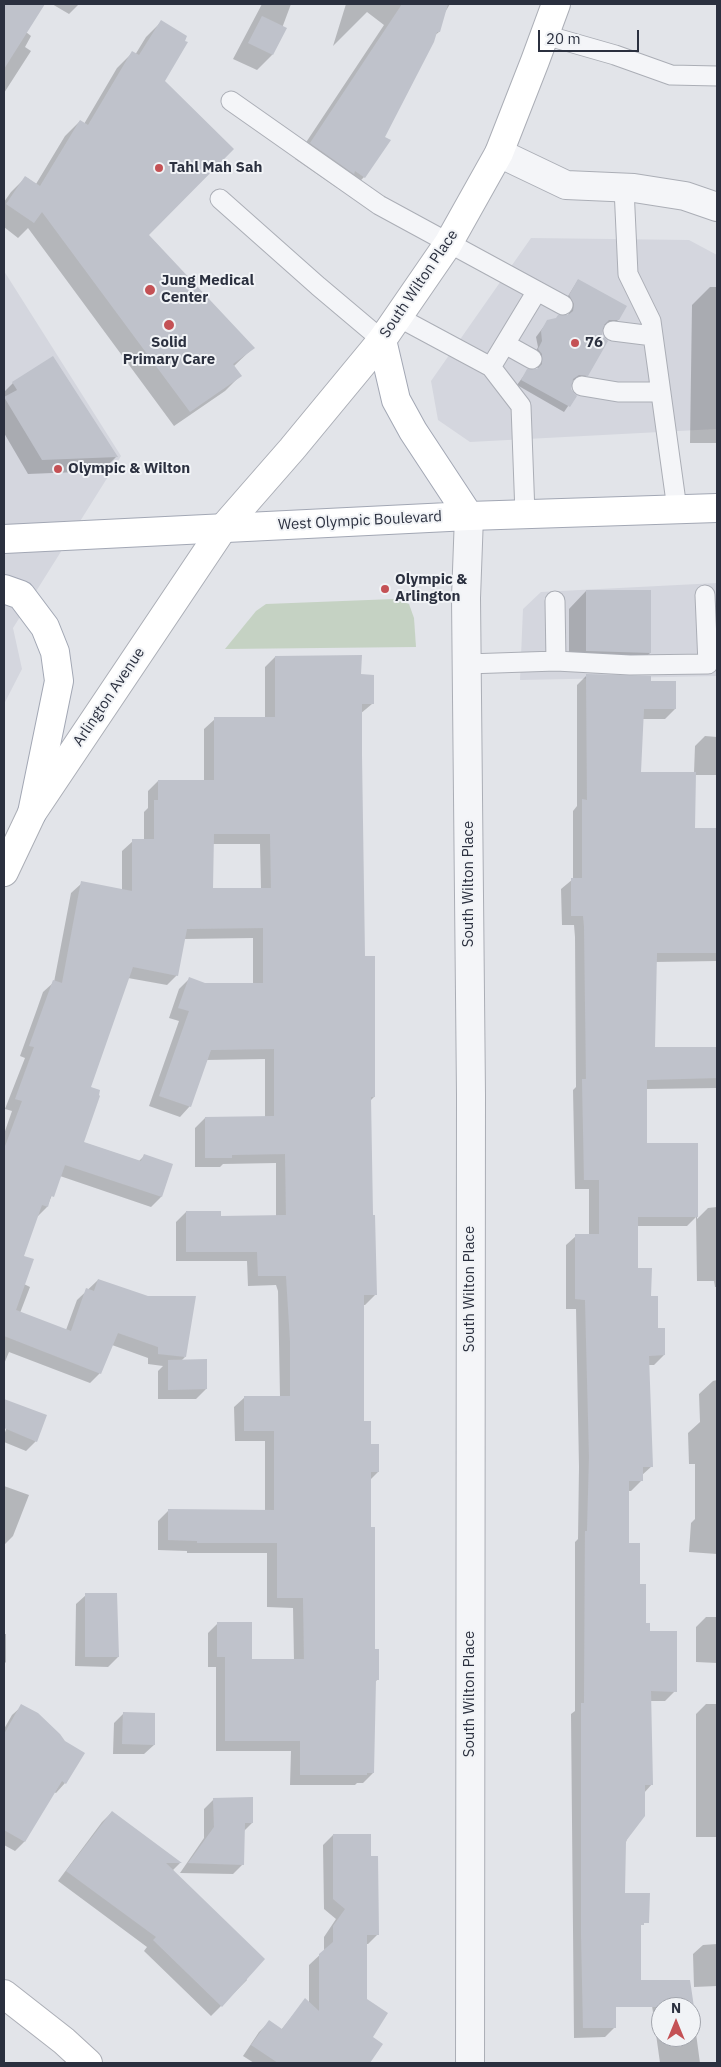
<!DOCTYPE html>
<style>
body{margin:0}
#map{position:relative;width:721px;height:2067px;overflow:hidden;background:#e2e4e9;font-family:"IBM Plex Sans",sans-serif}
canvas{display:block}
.frame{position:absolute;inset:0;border:5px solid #2b303f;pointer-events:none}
.north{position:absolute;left:651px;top:1997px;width:50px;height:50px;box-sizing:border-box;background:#f1f3f6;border:1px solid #a2a5ad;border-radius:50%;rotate:0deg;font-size:14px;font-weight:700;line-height:20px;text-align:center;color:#2b303f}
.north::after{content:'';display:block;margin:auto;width:18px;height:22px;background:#c45155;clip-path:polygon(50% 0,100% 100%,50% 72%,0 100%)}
.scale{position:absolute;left:538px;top:30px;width:101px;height:22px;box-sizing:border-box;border:2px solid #2b303f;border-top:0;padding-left:6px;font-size:15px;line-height:18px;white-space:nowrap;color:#2b303f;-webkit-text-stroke:4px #f1f3f6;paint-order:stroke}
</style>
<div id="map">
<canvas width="721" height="2067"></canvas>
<div class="frame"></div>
<div class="north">N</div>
<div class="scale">20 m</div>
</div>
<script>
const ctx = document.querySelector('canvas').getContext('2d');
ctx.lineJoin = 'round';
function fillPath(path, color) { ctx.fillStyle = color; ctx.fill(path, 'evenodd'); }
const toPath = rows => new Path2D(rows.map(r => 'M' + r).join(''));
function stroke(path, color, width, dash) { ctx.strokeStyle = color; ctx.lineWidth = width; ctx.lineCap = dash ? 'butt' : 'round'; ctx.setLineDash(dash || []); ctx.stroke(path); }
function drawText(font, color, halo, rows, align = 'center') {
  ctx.font = font + ' "IBM Plex Sans",sans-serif'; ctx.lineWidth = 4; ctx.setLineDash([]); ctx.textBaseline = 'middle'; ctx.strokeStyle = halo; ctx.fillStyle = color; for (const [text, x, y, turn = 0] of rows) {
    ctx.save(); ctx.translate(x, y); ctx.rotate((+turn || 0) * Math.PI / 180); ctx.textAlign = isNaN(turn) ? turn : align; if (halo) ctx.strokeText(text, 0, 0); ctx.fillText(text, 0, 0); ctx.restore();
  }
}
const built = toPath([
 [531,238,689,240,717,255,717,429,470,442,438,420,431,381],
 [4,271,121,456,13,628,22,669,4,704],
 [717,583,717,676,520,680,523,609,541,592]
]);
const green = toPath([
 [394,599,409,604,414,618,416,647,225,649,256,611,266,604]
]);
const shadow = toPath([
 [4,4,44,4,26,32,31,36,25,47,31,51,4,93],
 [52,4,79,4,69,14],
 [262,4,291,4,272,55,257,70,233,59],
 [346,4,450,4,444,14,439,32,434,36,364,177,349,193,339,186,337,188,295,159,384,25,367,12,333,46],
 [161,22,164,81,147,235,253,348,233,367,240,376,225,391,174,426,28,228,18,238,4,227,4,202,11,192,26,177,36,184,65,136,80,121,84,124,117,68,132,53,135,55,146,37],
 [578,280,618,320,613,325,602,325,587,375,582,380,573,380,570,390,575,396,564,412,517,385,528,370,538,370,537,359,534,355,538,347,536,337,548,321,568,316,570,310,565,301],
 [710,287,717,287,717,443,690,443,692,305],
 [13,383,116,457,102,471,28,474,4,433,4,392],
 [586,591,650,591,650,653,632,670,569,668,569,609],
 [275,657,360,675,372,704,360,714,364,957,374,1097,370,1101,371,1216,376,1294,365,1305,363,1305,363,1423,378,1472,370,1480,373,1651,378,1679,375,1682,373,1773,363,1783,357,1783,355,1785,290,1785,291,1751,216,1751,216,1667,208,1667,208,1633,218,1623,251,1661,294,1661,293,1608,267,1607,267,1553,187,1553,187,1551,158,1550,158,1521,168,1511,265,1511,265,1441,235,1441,234,1407,245,1397,280,1397,278,1291,276,1285,248,1286,247,1261,176,1261,176,1222,186,1212,220,1217,276,1216,276,1163,223,1164,220,1167,195,1167,195,1128,205,1118,265,1117,265,1059,206,1060,190,1106,180,1117,149,1106,179,1021,169,1018,179,989,189,979,204,984,253,984,253,938,184,939,177,975,167,985,128,978,89,1087,82,1142,139,1161,144,1156,171,1165,161,1197,151,1207,60,1176,47,1207,37,1217,23,1257,24,1284,30,1287,20,1313,66,1330,77,1300,98,1280,185,1357,181,1361,206,1389,196,1399,158,1399,158,1371,163,1366,148,1364,148,1358,112,1345,100,1373,90,1383,9,1352,4,1364,4,1134,12,1111,5,1109,25,1058,20,1056,36,1012,43,992,54,982,71,893,82,883,122,890,122,851,133,841,144,841,144,812,148,808,148,791,158,781,204,781,204,729,215,719,265,719,265,667],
 [213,844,260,844,261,889,212,889],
 [587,675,650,682,675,709,665,719,642,719,639,773,694,773,695,746,705,736,717,737,717,775,694,775,694,829,717,829,717,961,655,962,654,1048,717,1048,717,1088,646,1089,646,1144,697,1144,697,1219,708,1208,717,1207,717,1287,715,1287,714,1281,697,1281,696,1217,687,1226,637,1226,637,1270,649,1297,664,1355,654,1365,648,1365,652,1466,641,1476,641,1481,631,1491,627,1491,627,1545,639,1586,645,1624,675,1691,665,1701,650,1701,652,1784,644,1793,615,1872,615,2027,605,2037,574,2038,571,1714,575,1711,575,1542,578,1539,579,1467,576,1309,566,1309,566,1245,576,1236,589,1236,589,1189,575,1189,573,1090,576,1087,575,937,574,925,562,925,561,889,573,879,573,811,577,806,577,685],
 [717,1380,717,1554,689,1552,691,1523,695,1519,695,1464,689,1464,688,1433,700,1422,699,1394,713,1381],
 [11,1416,36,1441,26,1451,4,1442,4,1435],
 [4,1486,29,1495,13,1536,4,1545],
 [86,1595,118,1657,108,1667,75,1666,76,1604],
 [706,1617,717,1617,717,1663,696,1662,696,1627],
 [4,1634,6,1634,6,1662,4,1664],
 [706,1704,717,1704,717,1837,696,1837,696,1714],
 [22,1706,65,1783,56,1793,54,1792,24,1842,15,1851,4,1845,4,1729,12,1715],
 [124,1713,154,1745,144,1754,113,1754,114,1723],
 [214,1799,252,1823,244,1831,243,1864,233,1874,180,1873,204,1838,204,1809],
 [112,1812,180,1863,173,1870,247,1980,211,2016,144,1951,147,1947,58,1881,102,1822],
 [333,1835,370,1857,378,1934,368,1944,365,1944,366,2000,371,2037,381,2044,369,2063,254,2063,243,2056,259,2032,269,2022,281,2030,305,2000,309,2003,309,1965,324,1951,324,1937,336,1919,324,1909,323,1845],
 [717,1944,717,1986,694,1987,693,1954,703,1945],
 [689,1982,700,2063,660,2063,650,1991],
 [661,2007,691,2007,691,2037,661,2037]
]);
const building = toPath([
 [4,4,45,4,4,69],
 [402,4,448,4,440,32,437,32,434,42,385,137,391,140,365,178,355,171,354,174,310,143],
 [262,16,287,28,273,55,248,43],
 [161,20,187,36,185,41,188,42,165,81,234,149,149,235,255,348,233,364,242,376,190,412,42,212,34,223,6,204,25,176,40,186,80,120,88,125,132,51,139,55],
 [578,279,627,306,619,320,609,320,604,325,602,335,608,341,588,376,579,375,573,379,571,389,577,396,570,407,521,380,527,369,537,369,542,364,542,354,538,349,542,341,541,331,547,320,556,318,558,315,568,315,573,311,574,304,569,295],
 [53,356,118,457,42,460,4,397,17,390,12,382],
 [586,590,651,590,651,653,586,651],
 [362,655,361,674,374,675,374,704,362,704,362,755,365,956,375,956,375,1097,371,1097,373,1215,375,1215,377,1295,364,1295,364,1421,371,1421,371,1444,379,1444,379,1472,371,1472,371,1527,375,1527,375,1649,379,1649,379,1680,376,1680,374,1773,367,1773,367,1775,300,1775,300,1741,225,1741,225,1657,217,1657,217,1622,252,1622,252,1659,304,1659,303,1598,277,1598,277,1543,197,1543,197,1541,168,1540,168,1509,274,1510,274,1431,244,1431,244,1396,290,1396,290,1341,286,1276,258,1276,257,1252,186,1252,186,1211,221,1211,221,1216,286,1215,285,1154,232,1155,232,1158,205,1158,205,1117,274,1116,274,1049,211,1050,191,1107,159,1096,189,1011,178,1008,189,977,205,983,263,983,263,928,187,929,178,976,133,967,91,1087,100,1090,99,1095,100,1096,84,1142,141,1161,144,1154,173,1164,162,1197,65,1165,54,1197,51,1196,48,1207,42,1205,24,1256,34,1259,16,1310,71,1331,86,1288,94,1291,98,1279,148,1296,196,1296,186,1357,158,1354,158,1347,118,1333,101,1374,4,1336,4,1149,22,1101,15,1099,34,1047,29,1046,53,980,62,983,81,881,132,891,132,839,154,839,154,800,158,800,158,780,214,780,214,717,275,717,275,656],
 [214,834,270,834,271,888,213,888],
 [586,674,651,676,651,681,676,681,676,709,644,709,641,772,696,772,695,828,717,828,717,953,657,953,655,1047,717,1047,717,1078,647,1080,647,1143,698,1143,698,1217,638,1217,638,1268,652,1268,651,1296,658,1296,658,1328,665,1328,665,1355,649,1356,653,1467,643,1467,643,1481,629,1481,629,1543,640,1543,640,1584,646,1584,646,1623,650,1623,650,1631,677,1631,677,1692,651,1691,653,1785,645,1785,645,1816,626,1841,625,1893,650,1893,649,1923,644,1923,644,1925,641,1925,641,1980,690,1980,694,2007,616,2007,616,2028,583,2028,581,1933,581,1703,584,1703,585,1531,587,1531,589,1457,585,1300,575,1299,575,1234,599,1234,599,1180,584,1180,582,1079,586,1079,584,926,583,916,571,916,571,878,582,878,582,799,587,800],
 [207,1359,207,1389,168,1390,168,1360],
 [4,1399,47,1415,37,1442,4,1428],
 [85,1593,117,1593,119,1657,85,1657],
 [21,1704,38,1713,60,1734,65,1741,85,1753,66,1784,62,1781,25,1842,4,1830,4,1734],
 [123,1712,155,1713,155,1745,122,1744],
 [253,1797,253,1823,245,1823,244,1865,188,1863,214,1827,213,1798],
 [112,1811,182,1863,166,1863,265,1959,222,2007,153,1940,156,1937,66,1871],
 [333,1834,371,1834,371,1856,378,1856,379,1935,367,1935,367,1999,388,2013,373,2037,383,2044,370,2063,278,2063,251,2045,269,2020,282,2029,305,1998,319,2011,319,1954,333,1942,333,1926,345,1909,333,1899]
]);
const lane = toPath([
 [545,35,615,55,671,75,717,76],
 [231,101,379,205,563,305],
 [624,188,628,274,651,321,677,509],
 [220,199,318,286,382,340],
 [398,317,491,367,521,406,525,514],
 [613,331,653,336],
 [505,344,532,359],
 [491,367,537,291],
 [582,386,618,392,661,392],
 [555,601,556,661],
 [467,664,556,661,630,665,708,664,705,595]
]);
const street = toPath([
 [499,153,566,185,634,188,685,196,717,207],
 [469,516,466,598,471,1095,470,2063]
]);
const secondary = toPath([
 [4,872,32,813,223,528,292,449,382,340,448,244,499,153,535,61,556,4],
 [4,1994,64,2041,88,2063]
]);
const primary = toPath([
 [382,340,396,400,413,431,469,516],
 [4,539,469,516,717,508],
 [4,589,21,595,45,627,55,652,59,681,32,813]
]);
const markers = [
 [159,168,5,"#c45155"],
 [150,290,6,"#c45155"],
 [169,325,6,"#c45155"],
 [575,343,5,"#c45155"],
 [58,469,5,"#c45155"],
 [385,589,5,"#c45155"]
];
const poiNames = [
 ["Tahl Mah Sah",169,168],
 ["Jung Medical",161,281],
 ["Center",161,298],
 ["Solid",169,343,"center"],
 ["Primary Care",169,360,"center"],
 ["76",585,343],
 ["Olympic & Wilton",68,469],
 ["Olympic &",395,580],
 ["Arlington",395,597]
];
const streetNames = [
 ["South Wilton Place",419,284,-56],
 ["West Olympic Boulevard",360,521,-3],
 ["Arlington Avenue",109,697,-56],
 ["South Wilton Place",469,884,-90],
 ["South Wilton Place",470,1289,-90],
 ["South Wilton Place",470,1694,-90]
];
fillPath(built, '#d4d6de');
fillPath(green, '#c5d2c3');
fillPath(shadow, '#0003');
fillPath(building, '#bfc2cb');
stroke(lane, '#abaeb6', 21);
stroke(street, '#abaeb6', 30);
stroke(secondary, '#abaeb6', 30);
stroke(primary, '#a2a7b4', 30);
stroke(lane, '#f4f5f8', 19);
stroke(street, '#f4f5f8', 28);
stroke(secondary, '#fff', 28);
stroke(primary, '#fff', 28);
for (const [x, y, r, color] of markers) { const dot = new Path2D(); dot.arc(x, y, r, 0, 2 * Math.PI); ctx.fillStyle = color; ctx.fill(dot); stroke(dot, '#f1f3f6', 2); }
drawText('bold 15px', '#2b303f', '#f1f3f6', poiNames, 'left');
drawText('15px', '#2b303f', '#f1f3f6', streetNames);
</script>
